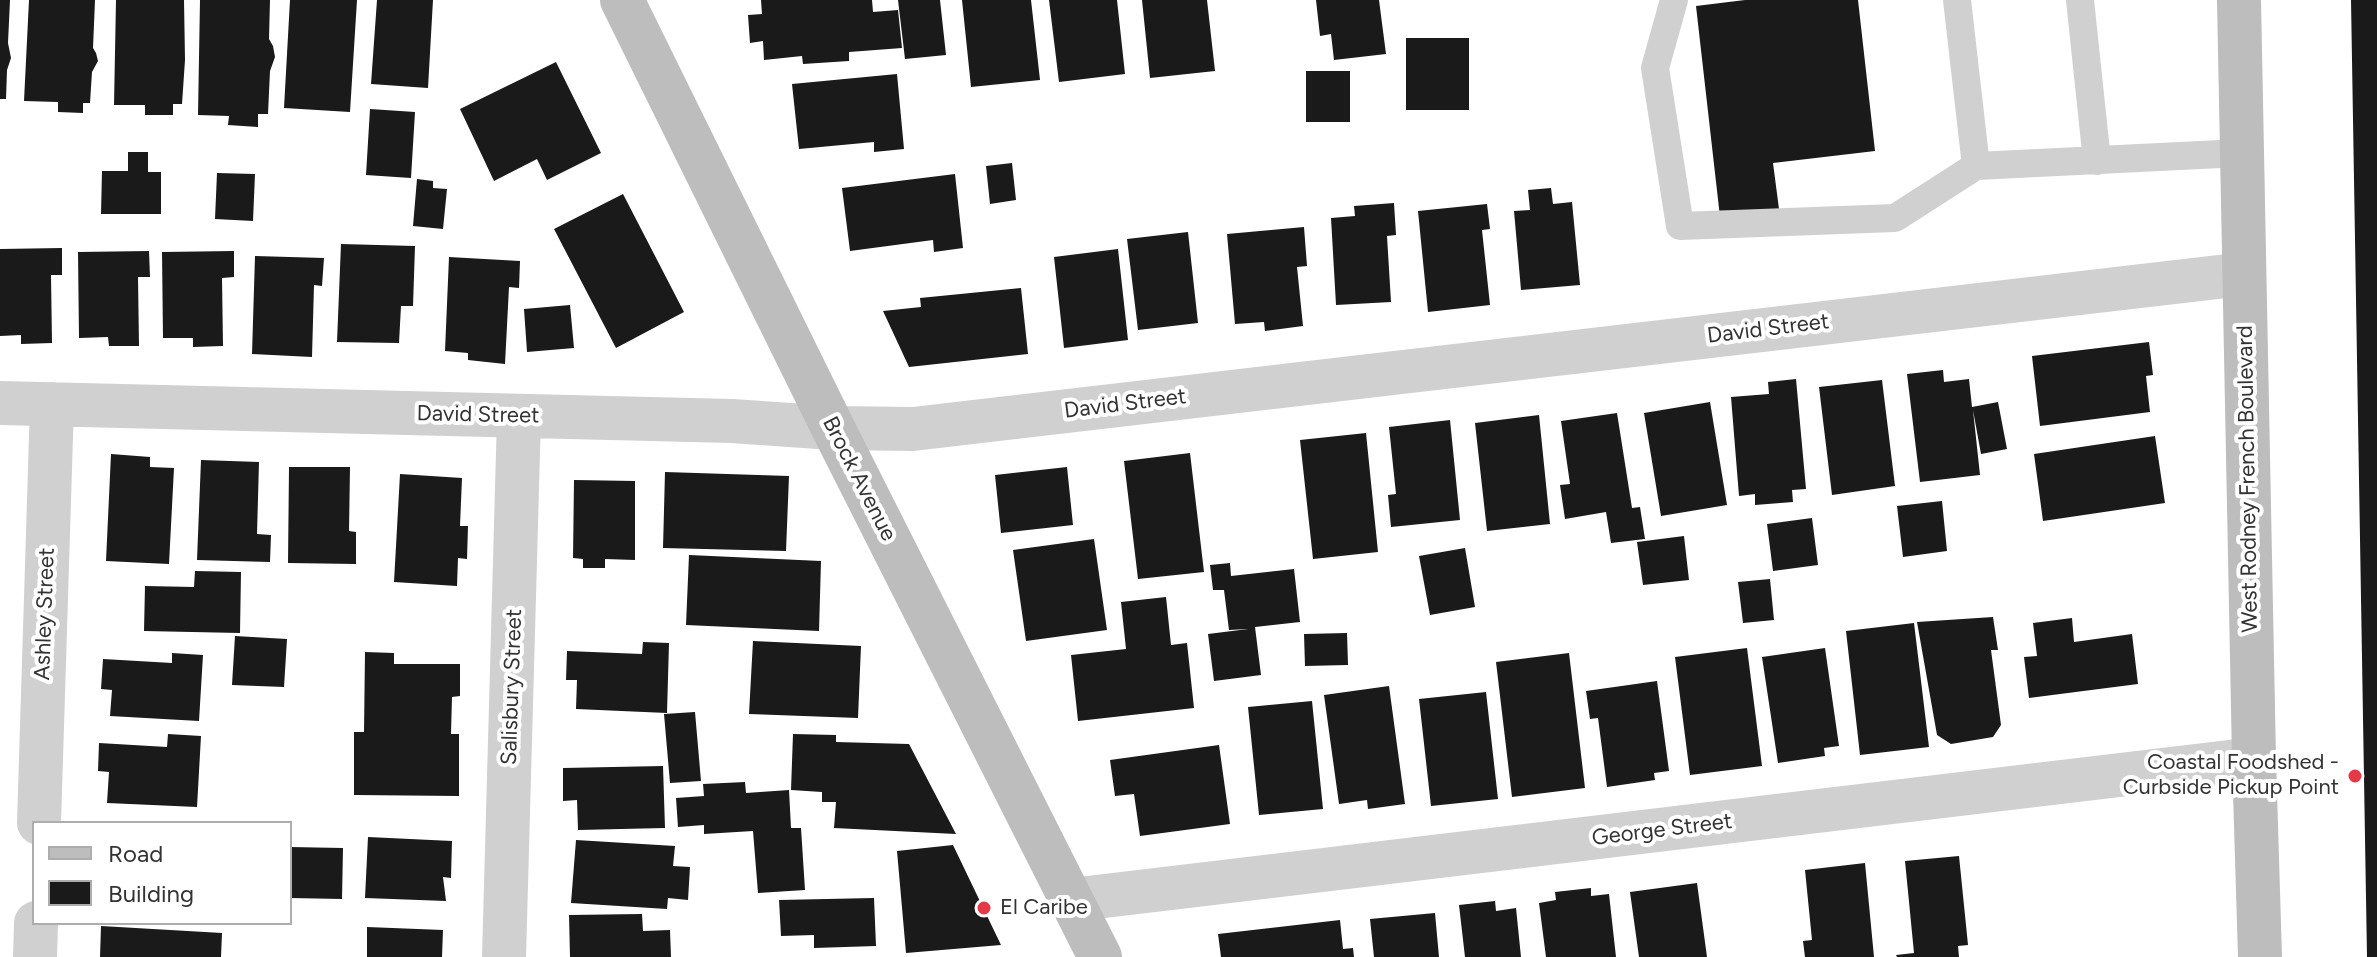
<!DOCTYPE html>
<style>
body{margin:0}
#map{position:relative;width:2377px;height:957px;overflow:hidden;background:#fff;font-family:Figtree,sans-serif}
canvas{display:block}
.legend{position:absolute;left:32px;top:821px;width:260px;height:104px;box-sizing:border-box;background:#fff;border:2px solid #adadad;margin:0;padding:10px 14px;list-style:none;font-size:24px;color:#333}
.legend li{display:flex;align-items:center;gap:16px;height:40px}
.legend b{width:40px;border:2px solid #adadad}
</style>
<div id="map">
<canvas width="2377" height="957"></canvas>
<ul class="legend">
<li><b style="height:10px;background:#bdbdbd"></b>Road</li>
<li><b style="height:22px;background:#1a1a1a"></b>Building</li>
</ul>
</div>
<script>
const ctx = document.querySelector('canvas').getContext('2d');
ctx.lineJoin = 'round';
function fillPath(path, color) { ctx.fillStyle = color; ctx.fill(path, 'evenodd'); }
const toPath = rows => new Path2D(rows.map(r => 'M' + r).join(''));
function stroke(path, color, width, dash) { ctx.strokeStyle = color; ctx.lineWidth = width; ctx.lineCap = dash ? 'butt' : 'round'; ctx.setLineDash(dash || []); ctx.stroke(path); }
function drawText(font, color, halo, rows, align = 'center') {
  ctx.font = font + ' Figtree,sans-serif'; ctx.lineWidth = 8; ctx.setLineDash([]); ctx.textBaseline = 'middle'; ctx.strokeStyle = halo; ctx.fillStyle = color; for (const [text, x, y, turn = 0] of rows) {
    ctx.save(); ctx.translate(x, y); ctx.rotate((+turn || 0) * Math.PI / 180); ctx.textAlign = isNaN(turn) ? turn : align; if (halo) ctx.strokeText(text, 0, 0); ctx.fillText(text, 0, 0); ctx.restore();
  }
}
const building = toPath([
 [0,0,10,0,8,43,11,58,7,70,6,99,0,99],
 [29,0,95,0,93,48,96,53,98,61,92,72,90,103,83,103,83,113,58,112,58,102,24,101],
 [116,0,184,0,185,60,182,104,173,104,173,115,145,115,145,105,114,105],
 [200,0,270,0,269,39,273,46,275,57,270,71,268,114,258,114,258,127,228,125,229,116,198,115],
 [290,0,357,0,350,112,284,108],
 [377,0,433,0,428,88,371,84],
 [761,0,872,0,873,12,898,10,902,48,849,52,849,61,803,64,802,56,764,60,763,41,750,43,748,15,762,14],
 [898,0,940,0,946,55,905,59],
 [962,0,1031,0,1040,80,971,87],
 [1049,0,1117,0,1125,74,1059,82],
 [1142,0,1207,0,1215,71,1150,78],
 [1316,0,1379,0,1386,54,1334,60,1331,34,1320,36],
 [1745,0,1858,0,1875,151,1773,163,1779,209,1720,217,1696,6],
 [2351,0,2377,0,2377,957,2367,957],
 [1406,38,1469,38,1469,110,1406,110],
 [556,62,601,153,547,180,537,159,494,181,460,109],
 [1306,71,1350,71,1350,122,1306,122],
 [897,74,904,149,874,152,874,142,799,149,792,84],
 [370,109,415,112,411,178,366,175],
 [128,152,148,152,148,172,161,172,161,214,101,214,102,171,128,171],
 [1012,163,1016,200,990,204,986,166],
 [217,173,255,174,253,221,215,219],
 [955,174,963,248,934,252,933,240,850,251,842,188],
 [417,179,433,181,433,188,447,189,443,229,413,226],
 [1551,188,1553,204,1572,202,1580,285,1521,290,1514,211,1530,210,1528,190],
 [623,194,684,312,616,348,554,229],
 [1394,203,1396,235,1387,236,1391,302,1336,305,1331,218,1355,216,1354,206],
 [1487,204,1490,229,1482,230,1490,305,1428,312,1418,211],
 [1304,227,1307,266,1297,267,1303,326,1265,331,1264,322,1235,324,1227,234],
 [1188,232,1198,323,1138,330,1127,239],
 [341,244,415,246,413,306,401,306,399,343,337,342],
 [62,248,62,275,51,275,52,343,21,344,21,335,0,336,0,249],
 [1118,249,1128,340,1064,348,1054,257],
 [149,251,150,277,138,277,139,346,109,346,108,337,79,338,78,252],
 [234,251,234,277,222,278,223,346,193,347,193,338,163,338,162,252],
 [255,256,324,258,322,286,314,285,312,357,252,354],
 [449,257,520,261,519,288,509,287,505,364,468,360,468,353,445,351],
 [1021,288,1028,354,909,367,883,311,921,307,920,298],
 [570,305,574,348,527,352,524,309],
 [2149,342,2153,375,2146,376,2150,412,2040,426,2032,356],
 [1943,370,1944,382,1969,379,1972,407,1998,402,2007,449,1981,454,1973,410,1980,475,1920,482,1907,374],
 [1796,379,1806,489,1792,490,1793,502,1755,505,1755,494,1739,496,1731,397,1769,394,1768,382],
 [1882,380,1895,486,1832,495,1819,387],
 [1710,402,1727,505,1661,516,1644,413],
 [1617,413,1632,508,1640,507,1645,539,1611,543,1606,512,1565,519,1560,485,1570,484,1561,421],
 [1539,415,1550,524,1487,531,1475,423],
 [1450,420,1460,520,1391,527,1388,495,1396,494,1389,427],
 [1366,433,1378,552,1313,559,1300,440],
 [2155,436,2165,503,2043,521,2034,454],
 [1190,453,1204,572,1138,579,1124,461],
 [111,454,150,457,150,467,174,468,169,564,106,561],
 [201,460,259,462,257,534,271,535,270,562,197,560],
 [289,467,350,467,349,531,356,532,356,564,288,563],
 [1067,467,1073,525,1001,533,995,475],
 [665,472,789,476,786,551,663,548],
 [400,474,462,478,460,526,468,526,467,559,458,558,457,586,394,582],
 [574,480,635,481,635,560,605,559,605,568,583,568,583,559,573,558],
 [1942,501,1947,551,1903,557,1897,506],
 [1812,518,1818,565,1773,571,1767,524],
 [1684,536,1689,580,1643,585,1637,542],
 [1094,539,1107,630,1026,641,1013,550],
 [1465,548,1475,607,1430,615,1419,556],
 [689,555,821,561,819,631,686,625],
 [1230,563,1231,576,1294,569,1300,622,1255,627,1261,675,1214,681,1208,634,1248,629,1229,630,1224,590,1213,590,1210,565],
 [195,571,241,572,240,633,144,631,145,586,194,587],
 [1770,579,1774,620,1743,623,1738,582],
 [1166,597,1171,645,1187,643,1194,708,1078,721,1071,655,1126,649,1121,602],
 [1993,617,1998,650,1991,650,2001,725,1993,737,1951,744,1937,735,1917,622],
 [2072,618,2074,642,2132,634,2138,684,2029,698,2024,657,2037,656,2033,623],
 [1914,623,1929,747,1860,755,1846,631],
 [1347,633,1348,665,1305,666,1304,634],
 [235,636,287,639,284,687,232,685],
 [753,641,861,646,858,718,749,714],
 [643,642,669,643,667,713,576,709,577,680,566,680,567,651,642,654],
 [1747,648,1762,766,1690,775,1675,657],
 [1825,648,1839,746,1824,748,1825,756,1778,763,1762,657],
 [365,652,394,653,394,664,460,664,460,696,452,697,451,734,459,734,459,796,354,795,354,732,364,732],
 [172,653,203,655,199,721,110,716,112,690,101,689,103,659,172,663],
 [1569,653,1585,788,1512,797,1496,662],
 [1657,681,1669,771,1654,773,1655,780,1607,787,1598,718,1590,719,1586,691],
 [1389,686,1405,804,1368,809,1367,800,1339,804,1324,695],
 [1486,692,1498,799,1431,806,1419,699],
 [1312,701,1323,809,1259,815,1248,707],
 [695,712,701,781,670,783,664,714],
 [168,734,201,736,197,807,107,803,109,772,98,771,99,743,167,747],
 [793,734,836,735,836,742,909,744,956,834,834,828,836,802,822,802,822,792,791,790],
 [1219,745,1230,824,1140,836,1134,794,1115,796,1110,760],
 [663,766,665,828,578,830,577,800,563,801,563,768],
 [745,782,746,793,789,790,791,828,801,828,805,890,758,893,753,831,704,834,704,825,678,827,676,798,704,796,703,784],
 [368,837,452,841,451,878,443,877,446,901,365,898],
 [576,840,675,846,673,866,690,867,688,900,668,898,667,909,571,903],
 [953,845,1001,945,906,953,897,851],
 [290,847,343,848,342,899,290,898],
 [1959,856,1968,945,1958,946,1959,957,1897,957,1896,955,1914,953,1905,861],
 [1865,863,1874,957,1805,957,1803,941,1812,940,1805,870],
 [1697,883,1707,957,1639,957,1630,892],
 [1591,888,1591,896,1609,894,1616,957,1546,957,1539,903,1556,900,1555,892],
 [874,898,876,946,814,948,814,935,781,936,779,900],
 [1495,901,1496,911,1516,908,1521,957,1465,957,1459,905],
 [1435,913,1439,957,1374,957,1370,919],
 [642,914,643,931,670,930,671,957,570,957,569,915],
 [1340,920,1343,949,1353,948,1354,957,1221,957,1218,934],
 [101,926,222,933,221,957,100,957],
 [367,927,443,930,442,957,367,957]
]);
const service = toPath([
 [1674,0,1655,68,1680,226,1895,218,1976,166],
 [1957,0,1976,166,2241,153],
 [2080,0,2097,161]
]);
const minor = toPath([
 [0,403,732,421,833,428,913,429,2244,274],
 [39,823,52,404],
 [1071,900,2254,759],
 [35,957,36,923],
 [504,957,519,416]
]);
const secondary = toPath([
 [622,0,833,428,1100,957],
 [2239,0,2254,759,2260,957]
]);
const markers = [
 [2355,776,8,"#e63946"],
 [984,908,8,"#e63946"]
];
const streetNames = [
 ["David Street",1768,329,-7],
 ["David Street",1125,404,-7],
 ["David Street",478,415,1],
 ["Brock Avenue",859,479,63],
 ["West Rodney French Boulevard",2248,479,-91],
 ["Ashley Street",45,614,-88],
 ["Salisbury Street",512,687,-88],
 ["George Street",1662,830,-7]
];
const poiNames = [
 ["Coastal Foodshed -",2339,763],
 ["Curbside Pickup Point",2339,788],
 ["El Caribe",1000,908,"left"]
];
fillPath(building, '#1a1a1a');
stroke(service, '#d0d0d0', 28);
stroke(minor, '#d0d0d0', 44);
stroke(secondary, '#bdbdbd', 44);
for (const [x, y, r, color] of markers) { const dot = new Path2D(); dot.arc(x, y, r, 0, 2 * Math.PI); ctx.fillStyle = color; ctx.fill(dot); stroke(dot, '#fff', 3); }
drawText('22px', '#333', '#fff', streetNames);
drawText('22px', '#333', '#fff', poiNames, 'right');
</script>
